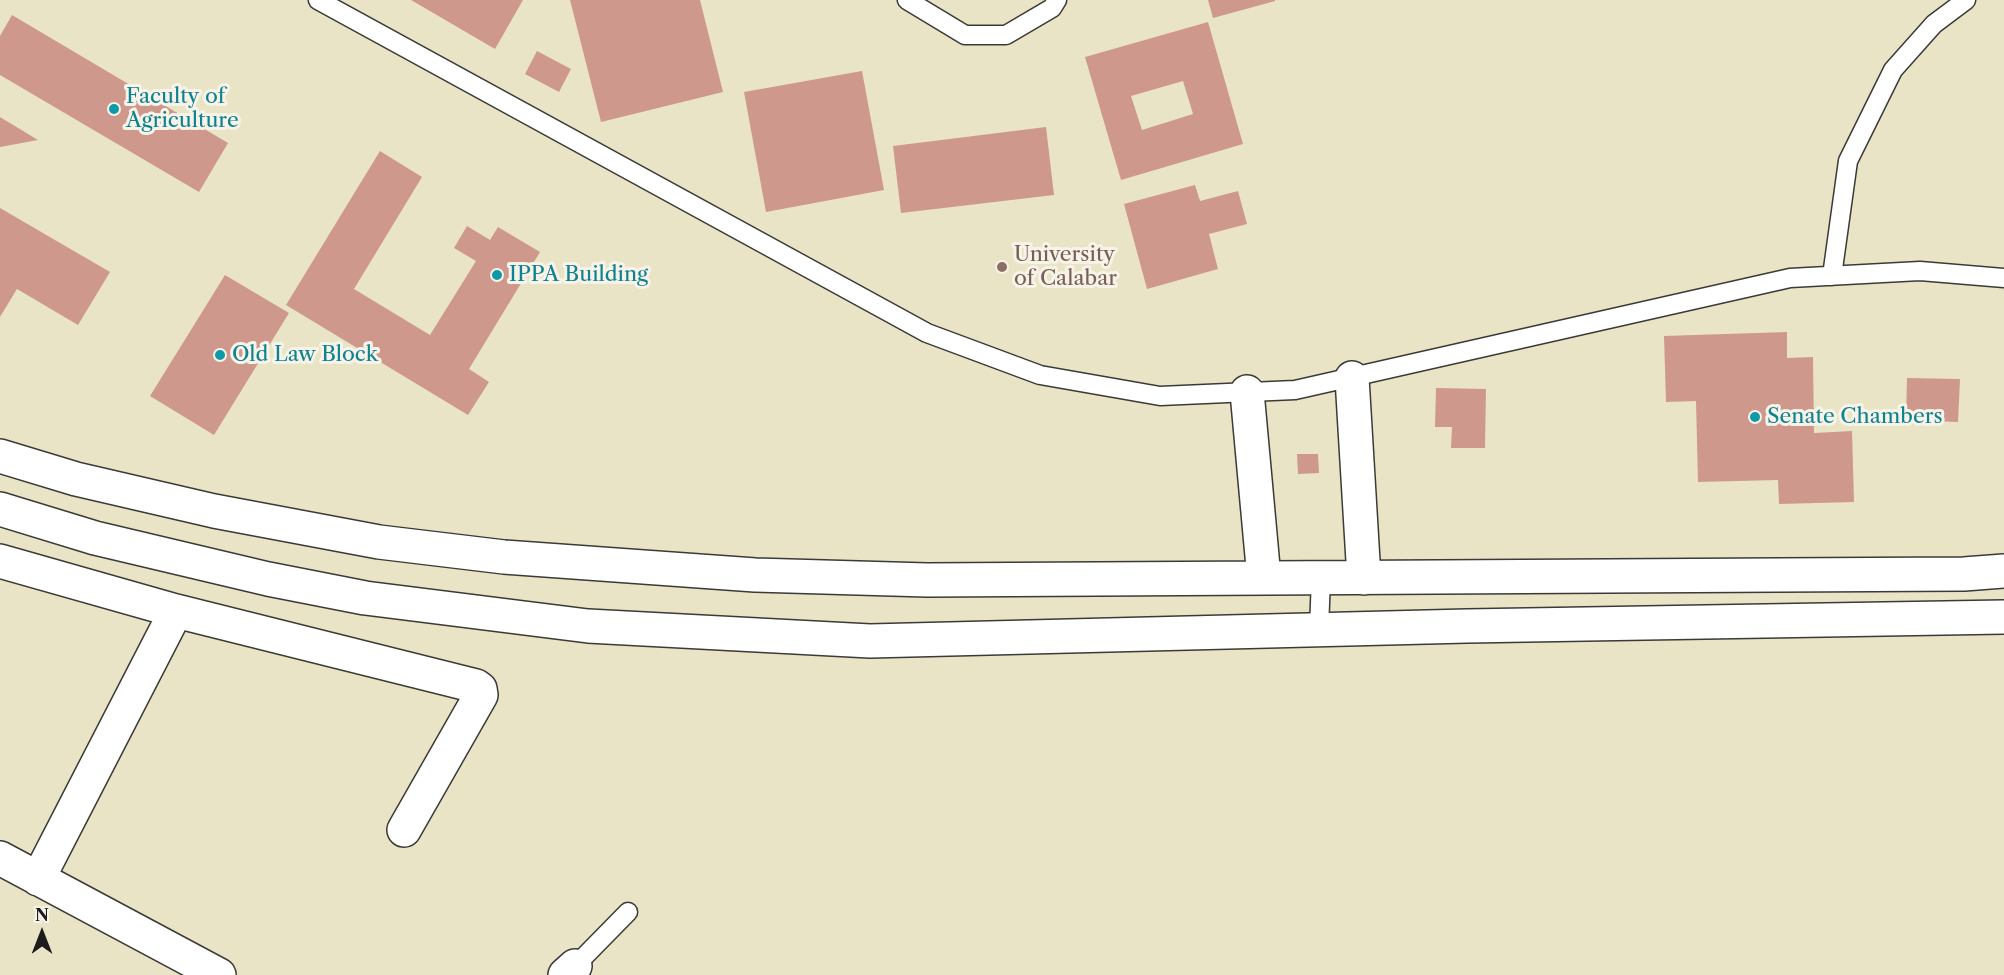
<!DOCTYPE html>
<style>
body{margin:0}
#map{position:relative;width:2004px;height:975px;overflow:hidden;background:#eae4c6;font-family:"Libre Caslon Text",serif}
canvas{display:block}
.north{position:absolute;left:12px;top:903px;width:60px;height:60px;-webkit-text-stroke:4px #f7f3e8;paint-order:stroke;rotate:0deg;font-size:16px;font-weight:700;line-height:24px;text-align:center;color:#1c1c1c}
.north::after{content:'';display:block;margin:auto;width:21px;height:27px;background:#1c1c1c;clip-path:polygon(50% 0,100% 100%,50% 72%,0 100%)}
</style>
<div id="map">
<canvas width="2004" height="975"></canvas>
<div class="north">N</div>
</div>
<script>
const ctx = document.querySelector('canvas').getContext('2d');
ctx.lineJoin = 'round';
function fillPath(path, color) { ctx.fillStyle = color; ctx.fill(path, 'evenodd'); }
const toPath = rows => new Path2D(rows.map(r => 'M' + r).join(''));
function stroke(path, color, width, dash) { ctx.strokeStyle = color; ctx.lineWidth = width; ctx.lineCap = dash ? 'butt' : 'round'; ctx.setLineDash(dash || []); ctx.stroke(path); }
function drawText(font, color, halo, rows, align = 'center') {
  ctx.font = font + ' "Libre Caslon Text",serif'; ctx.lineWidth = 6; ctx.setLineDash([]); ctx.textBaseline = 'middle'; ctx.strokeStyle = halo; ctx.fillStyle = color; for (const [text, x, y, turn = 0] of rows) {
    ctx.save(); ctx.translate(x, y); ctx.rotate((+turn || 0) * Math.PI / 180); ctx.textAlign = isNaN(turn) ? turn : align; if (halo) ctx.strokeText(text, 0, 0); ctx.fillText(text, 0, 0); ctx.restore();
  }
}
const building = toPath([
 [411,0,523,0,495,49],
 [570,0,700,0,723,92,601,122],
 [1208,0,1275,0,1275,1,1213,18],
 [12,15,228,143,199,192,0,75,0,36],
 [1208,22,1243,144,1121,180,1085,57],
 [1183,81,1193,114,1142,130,1131,96],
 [537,51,571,69,559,92,525,74],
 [862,71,884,190,766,212,744,92],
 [0,117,38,140,0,147],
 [1046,127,1054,195,901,213,893,146],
 [380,151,422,177,354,289,430,335,476,261,454,248,467,226,490,240,498,227,540,252,469,369,489,382,468,415,286,305],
 [1195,185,1200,201,1238,191,1247,224,1209,234,1218,269,1147,289,1124,204],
 [0,208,110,272,78,325,17,289,0,317],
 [225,275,289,313,214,435,150,396],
 [1787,332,1787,358,1813,357,1814,433,1852,431,1854,502,1779,504,1778,480,1698,482,1696,401,1666,402,1664,336],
 [1907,378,1960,379,1958,422,1906,420],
 [1436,388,1486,389,1485,448,1451,448,1452,427,1435,427],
 [1297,454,1318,454,1319,473,1298,474]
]);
const service = toPath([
 [318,0,927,333,1040,375,1160,396,1295,390,1790,278,1920,271,2004,278],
 [907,0,965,35,1006,35,1052,8,1057,0],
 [1832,276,1848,161,1893,70,1934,24,1966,0],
 [1319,629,1321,578],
 [575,966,628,912]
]);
const minor = toPath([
 [1352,378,1364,578],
 [1247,392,1264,578],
 [0,456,76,479,214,511,379,542,504,557,755,575,927,580,1779,575,1964,574,2004,571],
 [0,509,95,538,268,579,365,598,588,626,870,641,1467,626,2004,617],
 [0,561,176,611,476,686,480,689,481,695,404,830],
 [0,858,219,975],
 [38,879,176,611],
 [565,975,575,966]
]);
const markers = [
 [114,109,6,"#0f9aa8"],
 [1002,267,6,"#8d6e63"],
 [497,275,6,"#0f9aa8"],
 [220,355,6,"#0f9aa8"],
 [1755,417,6,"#0f9aa8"]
];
const cultureNames = [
 ["Faculty of",126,97],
 ["Agriculture",126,121],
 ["IPPA Building",509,275],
 ["Old Law Block",232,355],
 ["Senate Chambers",1767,417]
];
const educationNames = [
 ["University",1014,255],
 ["of Calabar",1014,279]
];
fillPath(building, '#ce988d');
stroke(service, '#3b3a36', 21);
stroke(minor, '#3b3a36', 36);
stroke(service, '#fff', 18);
stroke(minor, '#fff', 33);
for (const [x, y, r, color] of markers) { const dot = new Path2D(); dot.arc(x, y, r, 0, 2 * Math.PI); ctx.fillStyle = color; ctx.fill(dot); stroke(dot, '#f7f3e8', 2); }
drawText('21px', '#0d838f', '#f7f3e8', cultureNames, 'left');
drawText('21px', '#785e54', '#f7f3e8', educationNames, 'left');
</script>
